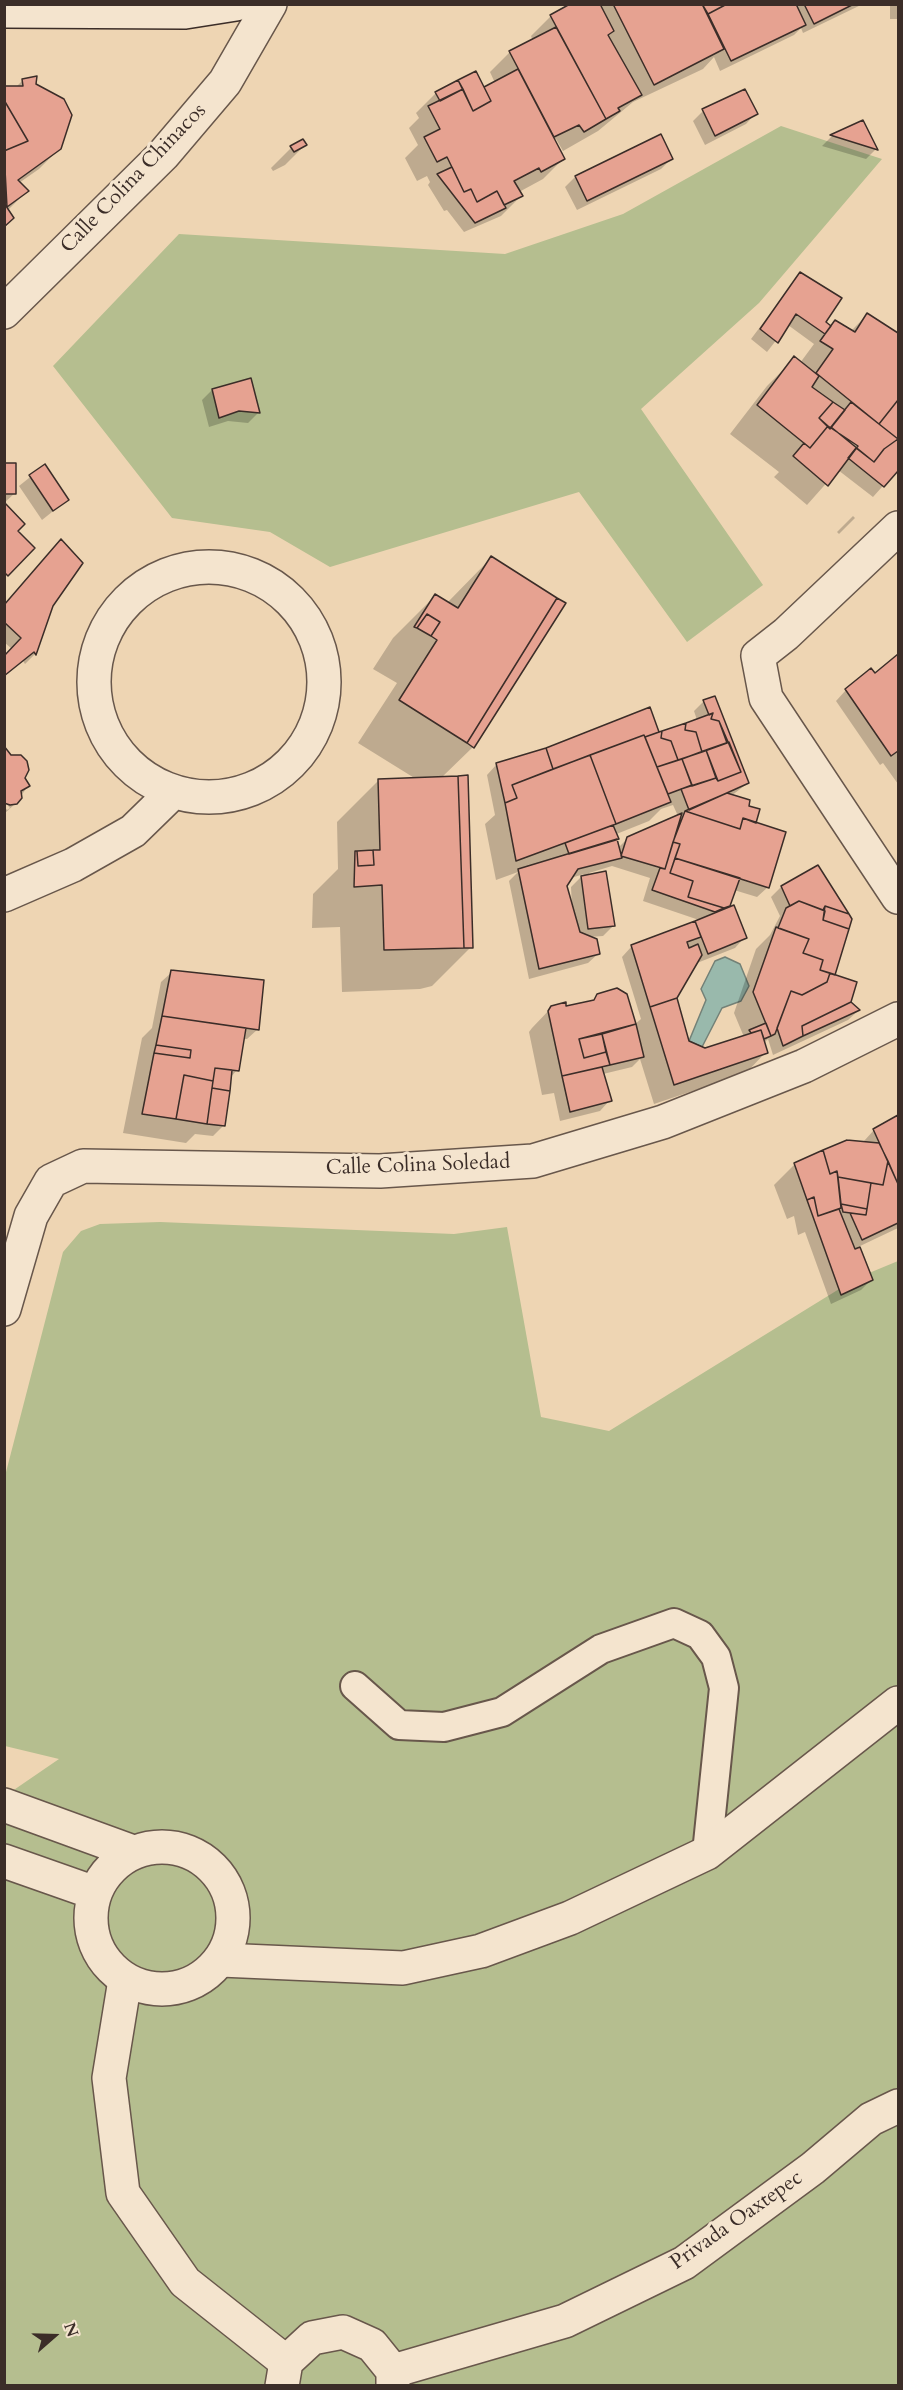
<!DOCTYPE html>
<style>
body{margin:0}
#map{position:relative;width:903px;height:2390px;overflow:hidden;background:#eed5b3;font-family:Cardo,serif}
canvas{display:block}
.frame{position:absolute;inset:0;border:6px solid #3b2d28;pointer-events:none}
.north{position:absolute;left:24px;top:2306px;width:60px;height:60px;-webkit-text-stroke:4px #f4e4ce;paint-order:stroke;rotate:70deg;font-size:16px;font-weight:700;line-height:24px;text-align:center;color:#3b2d28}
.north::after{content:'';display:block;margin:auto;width:21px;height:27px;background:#3b2d28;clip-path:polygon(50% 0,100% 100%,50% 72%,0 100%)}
</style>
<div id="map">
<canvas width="903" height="2390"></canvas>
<div class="frame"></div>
<div class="north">N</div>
</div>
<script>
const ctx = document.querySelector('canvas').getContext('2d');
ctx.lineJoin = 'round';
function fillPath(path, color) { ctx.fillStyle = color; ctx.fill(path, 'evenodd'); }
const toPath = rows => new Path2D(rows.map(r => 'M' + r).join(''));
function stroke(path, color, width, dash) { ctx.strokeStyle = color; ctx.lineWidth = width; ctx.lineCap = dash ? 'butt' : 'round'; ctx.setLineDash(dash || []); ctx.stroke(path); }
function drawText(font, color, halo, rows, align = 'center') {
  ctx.font = font + ' Cardo,serif'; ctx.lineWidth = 6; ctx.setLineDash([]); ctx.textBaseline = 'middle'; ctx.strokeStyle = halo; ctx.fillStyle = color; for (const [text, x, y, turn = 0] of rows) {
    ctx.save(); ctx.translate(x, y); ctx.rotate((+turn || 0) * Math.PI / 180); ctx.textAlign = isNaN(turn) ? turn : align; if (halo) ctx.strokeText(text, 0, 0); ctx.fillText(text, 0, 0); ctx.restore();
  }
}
const green = toPath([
 [781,126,882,159,759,303,641,409,763,585,687,642,579,492,330,567,270,532,172,518,53,366,179,234,505,254,623,214],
 [160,1222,454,1234,507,1227,541,1417,609,1431,857,1278,898,1261,898,2385,5,2385,5,1796,59,1759,5,1746,5,1476,63,1252,81,1231,100,1224]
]);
const water = toPath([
 [725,957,740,964,749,986,741,1001,722,1008,702,1047,689,1041,706,1000,701,989,715,961,725,957]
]);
const shadow = toPath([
 [599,4,863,4,803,33,801,28,794,35,720,71,714,57,703,69,633,102,598,131,563,151,556,139,554,140,563,159,543,179,519,192,521,196,501,216,464,232,447,210,444,211,428,185,430,182,427,176,417,181,405,158,418,145,409,128,419,118,416,113,436,93,484,89,495,83,490,72,510,52,533,41,531,36,551,16],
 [890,4,898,4,898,19,890,19],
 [23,80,35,85,60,148,39,169,19,183,27,191,8,210,4,226,4,87,16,87],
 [703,111,756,113,746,124,705,145,693,121],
 [862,122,876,149,866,159,822,146,831,137],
 [661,136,671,159,661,169,577,210,565,187,575,177],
 [302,141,305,145,285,165,273,171,271,168,291,148],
 [800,274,823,322,830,327,851,331,867,315,898,335,898,469,873,497,838,470,807,505,774,477,779,472,730,434,767,386,795,358,800,363,814,344,788,325,767,352,751,339],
 [212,390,258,413,248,423,228,421,209,427,202,400],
 [4,464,15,493,4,503],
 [44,466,67,500,42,520,19,486],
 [853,516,855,518,839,534,837,532],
 [491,558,473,747,441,778,471,947,432,986,420,989,342,992,340,927,312,928,313,894,338,869,337,822,379,780,416,779,358,743,397,683,373,669,393,638,435,596,447,603],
 [52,605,35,654,25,664,23,661,4,676,4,657,12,649,4,642,4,606],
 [898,656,898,784,883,763,880,765,836,701,846,690,875,675],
 [714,698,748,783,731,796,747,807,754,824,768,887,757,897,734,890,728,909,745,937,735,948,697,963,676,998,688,1042,705,1050,744,1037,734,1013,756,949,770,935,780,916,771,897,781,887,818,867,850,919,833,976,849,1002,858,1011,848,1020,773,1055,768,1039,764,1043,766,1052,746,1073,654,1104,640,1059,632,1067,603,1074,610,1100,600,1111,560,1121,554,1093,542,1095,529,1032,532,1028,552,1007,565,1008,591,1002,598,995,626,995,634,1025,641,1019,622,957,632,946,699,920,643,901,650,878,612,866,589,873,613,926,603,936,589,937,599,953,588,963,529,979,509,881,518,872,496,880,485,824,495,815,487,775,497,764,547,749,649,709,658,734,697,720,694,711,704,701],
 [673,805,678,816,628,838,618,848,614,835,649,821,661,809],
 [584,874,571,887,572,909,566,886,571,878],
 [24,778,28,786,16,803,4,814,4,806,7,810,10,808,4,801],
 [172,972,258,1029,247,1039,243,1039,237,1070,230,1078,223,1126,213,1136,195,1134,186,1143,123,1133,142,1038,152,1028,161,982],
 [898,1117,898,1228,858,1247,872,1279,861,1290,831,1304,805,1232,798,1235,794,1216,787,1219,774,1185,794,1165,847,1142,865,1143,864,1141,874,1130]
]);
const building = toPath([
 [570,4,600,4,614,31,608,35,642,95,618,108,620,111,606,119,550,15,570,4],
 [613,4,702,4,724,49,654,85,613,4],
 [702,4,727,4,708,14,702,4],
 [727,4,796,4,806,25,731,61,708,14,727,4],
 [804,4,854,4,814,24,804,4],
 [556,27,606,119,584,132,579,125,554,137,509,51,556,27],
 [518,69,565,159,541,172,539,168,514,181,523,196,504,205,497,191,477,202,471,189,464,192,447,157,437,162,424,137,440,129,428,106,463,89,473,111,491,101,484,87,518,69],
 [476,71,491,101,473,111,458,80,476,71],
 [37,76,36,84,64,99,72,115,61,149,18,180,29,191,7,207,4,151,28,141,4,100,4,86,23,86,22,79,37,76],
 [458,80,463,89,440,101,435,92,458,80],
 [745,89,758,114,715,136,702,109,745,89],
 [4,100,28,141,4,151,4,100],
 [863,120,878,150,830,135,863,120],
 [661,134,673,159,587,201,575,176,661,134],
 [303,139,307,145,294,152,290,146,303,139],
 [452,167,464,192,471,189,477,202,497,191,506,208,475,223,437,174,452,167],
 [4,203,14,218,4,227,4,203],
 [800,272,842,298,826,322,831,326,825,334,796,314,778,343,760,329,800,272],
 [867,313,898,333,898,400,879,424,816,373,833,349,820,341,835,320,855,332,867,313],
 [794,356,819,376,812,387,833,402,819,418,828,426,810,448,757,405,794,356],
 [251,378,260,413,239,411,219,418,212,389,251,378],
 [898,400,898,439,879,424,898,400],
 [833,402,845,410,830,429,819,418,833,402],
 [851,402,898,439,884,449,874,462,831,427,851,402],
 [828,426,858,446,828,486,793,456,804,443,810,448,828,426],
 [898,439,898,471,884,487,848,458,856,448,874,462,884,449,898,439],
 [4,463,16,463,16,494,4,494,4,463],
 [45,464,69,500,53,511,29,475,45,464],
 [4,502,25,524,18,531,35,548,8,576,4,572,4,502],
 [61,539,83,563,53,606,36,655,34,652,4,676,4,656,21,638,4,622,4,605,61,539],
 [491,556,557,598,467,743,399,700,437,640,431,636,440,622,427,614,417,628,414,627,435,594,458,608,491,556],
 [557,598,566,603,474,748,467,743,557,598],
 [427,614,440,622,431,636,417,628,427,614],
 [898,654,898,751,891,756,845,689,871,668,875,673,898,654],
 [715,696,749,783,689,810,681,789,716,778,718,781,741,772,719,721,711,719,713,713,709,715,703,700,715,696],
 [650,707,659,732,645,737,644,735,553,769,546,748,650,707],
 [713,713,711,719,719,721,727,743,702,752,696,732,685,730,686,723,713,713],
 [686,723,685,730,696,732,702,752,678,760,671,741,661,738,662,731,686,723],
 [662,731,661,738,671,741,678,760,657,767,645,737,662,731],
 [644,735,671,802,616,824,590,755,644,735],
 [729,742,741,772,718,781,706,750,729,742],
 [4,746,11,755,21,755,27,761,29,770,25,778,30,786,21,791,22,798,17,804,10,805,4,803,4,746],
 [546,748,553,769,512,785,517,798,505,803,496,763,546,748],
 [706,750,716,778,692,786,682,759,706,750],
 [590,755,616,824,516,861,505,803,517,798,512,785,590,755],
 [682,759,692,785,668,794,657,767,682,759],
 [468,775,473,948,464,948,458,776,468,775],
 [458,776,464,948,384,950,382,885,354,887,355,851,357,851,358,866,374,865,373,850,380,850,378,779,458,776],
 [727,793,750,800,749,806,760,809,756,823,743,818,740,829,685,811,727,793],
 [685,811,740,829,743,818,786,832,769,888,675,858,680,844,673,842,685,811],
 [682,813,665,869,621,856,627,837,682,813],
 [613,825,619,839,569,854,565,843,613,825],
 [617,839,622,858,578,869,567,886,580,932,597,939,600,954,539,969,518,869,617,839],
 [673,842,680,844,670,873,693,881,688,897,724,908,715,912,652,890,660,868,665,869,673,842],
 [373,850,374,865,358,866,357,851,373,850],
 [675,858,740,878,730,906,724,908,688,897,693,881,670,873,675,858],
 [818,865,849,914,825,906,823,910,799,901,790,906,781,886,818,865],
 [606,871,615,926,588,929,581,876,606,871],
 [799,901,825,911,823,920,849,929,835,975,820,970,823,960,803,953,809,939,778,928,786,908,799,901],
 [734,905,747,938,708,954,695,921,734,905],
 [825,906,849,914,852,919,849,929,823,920,825,906],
 [695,921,701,937,687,942,689,948,698,944,702,955,677,998,650,1007,631,945,695,921],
 [776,927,809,939,803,953,823,960,820,970,830,973,827,982,802,995,791,991,775,1034,771,1036,753,992,776,927],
 [171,970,264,980,259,1030,162,1016,171,970],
 [830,973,857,982,851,1002,802,1026,803,1036,783,1046,777,1028,791,991,802,995,827,982,830,973],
 [617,988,627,994,636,1024,579,1039,584,1058,606,1052,610,1065,562,1076,548,1011,551,1006,566,1002,566,1006,594,1000,597,994,617,988],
 [677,998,689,1041,705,1048,761,1030,768,1053,674,1085,650,1007,677,998],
 [851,1002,860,1010,803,1036,802,1026,851,1002],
 [162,1016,246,1028,239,1071,215,1068,213,1081,184,1075,176,1119,142,1114,154,1053,190,1058,191,1050,156,1045,162,1016],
 [766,1023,771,1036,764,1039,761,1030,751,1033,749,1030,766,1023],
 [636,1024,644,1057,610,1065,602,1034,636,1024],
 [602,1034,606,1052,584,1058,579,1039,602,1034],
 [156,1045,191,1050,190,1058,154,1053,156,1045],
 [602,1067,612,1101,570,1112,562,1076,602,1067],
 [215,1068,232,1070,230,1091,212,1088,215,1068],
 [184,1075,213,1081,207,1124,176,1119,184,1075],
 [212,1088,230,1091,225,1126,207,1124,212,1088],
 [898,1115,898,1184,873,1129,898,1115],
 [847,1140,879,1143,888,1161,883,1185,838,1177,837,1171,830,1174,823,1150,847,1140],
 [823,1150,830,1174,837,1171,841,1208,818,1216,814,1197,807,1200,794,1163,823,1150],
 [888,1161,898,1184,898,1223,862,1240,850,1213,866,1215,871,1183,883,1185,888,1161],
 [838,1177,871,1183,867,1209,841,1204,838,1177],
 [814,1197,818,1216,839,1209,855,1249,860,1247,873,1280,841,1295,807,1200,814,1197],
 [841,1204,867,1209,866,1215,843,1212,841,1204]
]);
const service = toPath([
 [355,1686,399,1725,444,1727,502,1712,601,1649,674,1623,700,1635,716,1657,724,1688,707,1853]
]);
const minor = toPath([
 [898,528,786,634,758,656,766,698,898,897],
 '94 682a115 115 0 1 1 230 0a115 115 0 1 1-230 0Z',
 [4,895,73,865,133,831,173,792],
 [221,1960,403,1968,481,1951,570,1918,707,1853,898,1703],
 [125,1980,109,2078,123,2193,185,2282,286,2362],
 [393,2371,565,2321,684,2263,813,2168,871,2119,898,2106],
 [282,2386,286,2362,312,2338,343,2332,372,2345,393,2371,393,2386]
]);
const tertiary = toPath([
 [4,312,163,155,225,82,270,4],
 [4,1309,31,1216,51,1181,83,1166,380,1171,533,1161,663,1122,804,1066,898,1019],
 [4,1805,133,1852],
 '91 1918a71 71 0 1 1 142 0a71 71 0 1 1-142 0Z',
 [4,1861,95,1893]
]);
const secondary = toPath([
 [4,11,185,12,236,4]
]);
const streetNames = [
 ["Calle Colina Chinacos",134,179,-46],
 ["Calle Colina Soledad",418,1166,-2],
 ["Privada Oaxtepec",737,2221,-35]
];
fillPath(green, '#b5be8f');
fillPath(water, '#99b9ac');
stroke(water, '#738177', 1.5);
fillPath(shadow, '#0003');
fillPath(building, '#e6a291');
stroke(building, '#3b2d28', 1.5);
stroke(service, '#68574b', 32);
stroke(minor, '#68574b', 36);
stroke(tertiary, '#68574b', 36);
stroke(secondary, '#3b2d28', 36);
stroke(service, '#f4e4ce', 28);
stroke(minor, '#f4e4ce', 33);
stroke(tertiary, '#f4e4ce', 33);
stroke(secondary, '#f4e4ce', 33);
drawText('21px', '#3b2d28', '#f4e4ce', streetNames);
</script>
